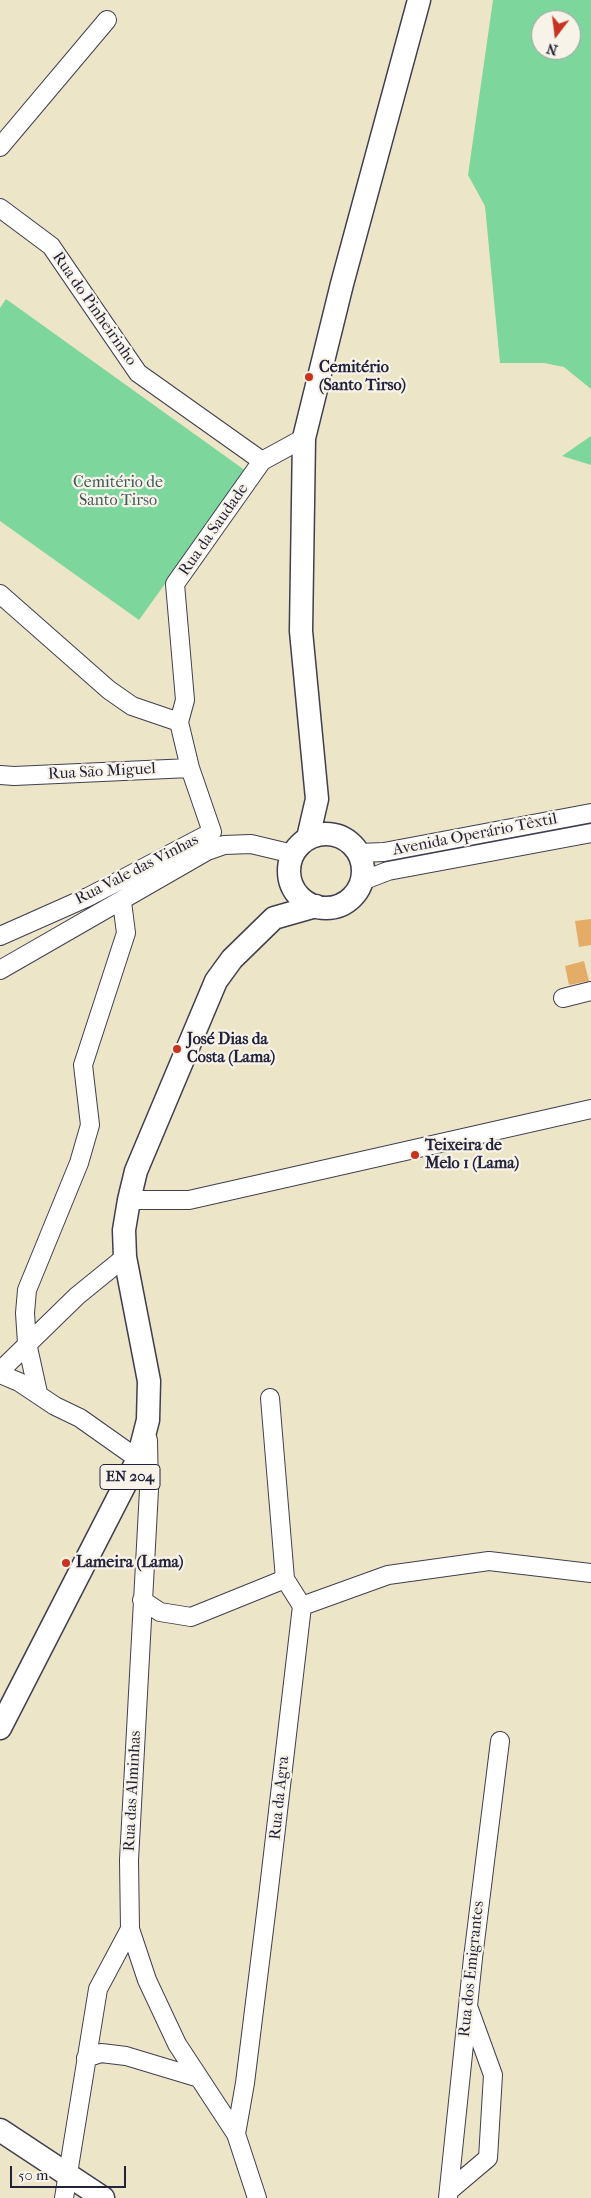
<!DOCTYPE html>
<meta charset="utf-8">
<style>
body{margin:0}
#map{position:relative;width:591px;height:2198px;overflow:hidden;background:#ede5c7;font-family:"IM FELL French Canon",serif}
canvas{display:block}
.north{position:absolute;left:531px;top:10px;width:50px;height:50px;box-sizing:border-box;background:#f7f3e8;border:1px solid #a29fa3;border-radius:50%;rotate:195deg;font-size:14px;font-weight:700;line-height:20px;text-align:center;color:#22223b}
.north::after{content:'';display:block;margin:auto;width:18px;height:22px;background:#c8321e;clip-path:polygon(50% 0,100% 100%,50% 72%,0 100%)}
.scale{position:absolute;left:10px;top:2166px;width:116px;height:22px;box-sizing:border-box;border:2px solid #22223b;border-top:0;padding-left:6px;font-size:15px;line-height:18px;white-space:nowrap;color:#22223b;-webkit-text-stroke:4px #f7f3e8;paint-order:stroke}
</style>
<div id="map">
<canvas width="591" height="2198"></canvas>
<div class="north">N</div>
<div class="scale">50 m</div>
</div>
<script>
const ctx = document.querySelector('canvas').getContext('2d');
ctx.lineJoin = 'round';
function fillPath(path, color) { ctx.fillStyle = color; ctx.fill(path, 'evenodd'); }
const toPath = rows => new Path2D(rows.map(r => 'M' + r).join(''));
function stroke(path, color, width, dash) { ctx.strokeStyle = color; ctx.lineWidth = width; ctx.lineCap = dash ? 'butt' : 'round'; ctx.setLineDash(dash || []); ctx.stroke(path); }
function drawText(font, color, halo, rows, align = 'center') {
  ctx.font = font + ' "IM FELL French Canon",serif'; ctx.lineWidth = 4.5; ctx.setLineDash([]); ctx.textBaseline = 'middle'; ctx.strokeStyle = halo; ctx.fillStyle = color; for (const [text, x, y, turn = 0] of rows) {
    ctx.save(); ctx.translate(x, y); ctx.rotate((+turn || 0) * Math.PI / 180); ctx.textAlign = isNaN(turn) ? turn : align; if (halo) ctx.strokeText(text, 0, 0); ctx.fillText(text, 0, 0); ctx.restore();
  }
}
const green = toPath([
 [493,0,591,0,591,389,564,367,544,363,500,363,485,206,468,175],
 [541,20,571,20,571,50,541,50],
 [6,299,246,471,139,620,0,521,0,308],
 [591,436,591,465,562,456]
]);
const building = toPath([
 [591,919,591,945,579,947,575,921],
 [584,961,589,981,569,985,565,966]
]);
const minor = toPath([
 [0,147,107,20],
 [0,208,51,246,138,373,262,461],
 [0,594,109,690,132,706,179,722],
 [0,775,14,776,190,768],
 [359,853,384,852,591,813],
 [362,881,388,871,591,833],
 [0,936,88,897,212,832,190,768,179,722,185,700,175,584,262,461,304,438],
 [0,970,207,851,224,845,251,844,293,854],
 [563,998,591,991],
 [129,1200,189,1200,591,1109],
 [0,1371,77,1296,125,1257],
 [0,1374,19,1382,55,1406,80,1418,138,1459],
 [38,1393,27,1343,25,1313,27,1290,79,1163,90,1125,83,1065,126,933,122,902],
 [148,1440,149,1490,129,1860,130,1929,147,1980,177,2044,236,2134],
 [142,1600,160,1612,191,1617,285,1579],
 [302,1606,388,1575,489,1561,591,1573],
 [86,2058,101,2053,126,2056,199,2078],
 [449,2191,488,2158,493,2075,469,2009],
 [64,2198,98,1989,130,1929],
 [257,2198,236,2134,245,2083,268,1897,302,1606,285,1579,270,1398],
 [448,2198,473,1958,500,1741]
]);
const major = toPath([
 '289 871a37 37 0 1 1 74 0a37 37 0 1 1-74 0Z',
 [308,838,317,799,301,631,304,438,342,284,419,0],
 [0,1728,138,1459,148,1420,149,1381,125,1257,124,1230,129,1200,136,1171,216,981,232,959,274,918,316,906],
 [0,2130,103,2198]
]);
const markers = [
 [309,377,5,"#c8321e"],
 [177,1049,5,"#c8321e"],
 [415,1155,5,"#c8321e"],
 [66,1563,5,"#c8321e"]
];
const shields = [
 [130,1477,60]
];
const shieldNames = [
 ["EN 204",130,1477]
];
const streetNames = [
 ["Rua do Pinheirinho",94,309,55],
 ["Rua da Saudade",214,530,-55],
 ["Rua São Miguel",102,772,-3],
 ["Avenida Operário Têxtil",475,835,-11],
 ["Rua Vale das Vinhas",137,870,-27],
 ["Rua das Alminhas",133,1791,-87],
 ["Rua da Agra",280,1798,-84],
 ["Rua dos Emigrantes",472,1969,-84]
];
const poiNames = [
 ["Cemitério",319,368],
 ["(Santo Tirso)",319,386],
 ["José Dias da",187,1040],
 ["Costa (Lama)",187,1058],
 ["Teixeira de",425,1146],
 ["Melo 1 (Lama)",425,1164],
 ["Lameira (Lama)",76,1563]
];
const parkNames = [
 ["Cemitério de",118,483],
 ["Santo Tirso",118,501]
];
fillPath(green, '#7dd69c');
fillPath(building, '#e5ac68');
stroke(minor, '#403f50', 20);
stroke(major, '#403f50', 25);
stroke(minor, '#fff', 18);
stroke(major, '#fff', 22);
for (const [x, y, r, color] of markers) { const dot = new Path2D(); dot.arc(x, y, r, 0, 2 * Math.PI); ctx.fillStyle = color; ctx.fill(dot); stroke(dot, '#f7f3e8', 2); }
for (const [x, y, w] of shields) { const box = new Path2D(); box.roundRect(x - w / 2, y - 12.5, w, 25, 4); ctx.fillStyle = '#f7f3e8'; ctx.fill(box); stroke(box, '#22223b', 1); }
drawText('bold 15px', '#22223b', null, shieldNames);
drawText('16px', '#22223b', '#f7f3e8', streetNames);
drawText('bold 16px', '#22223b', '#f7f3e8', poiNames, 'left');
drawText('16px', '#3d5858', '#f7f3e8', parkNames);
</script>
